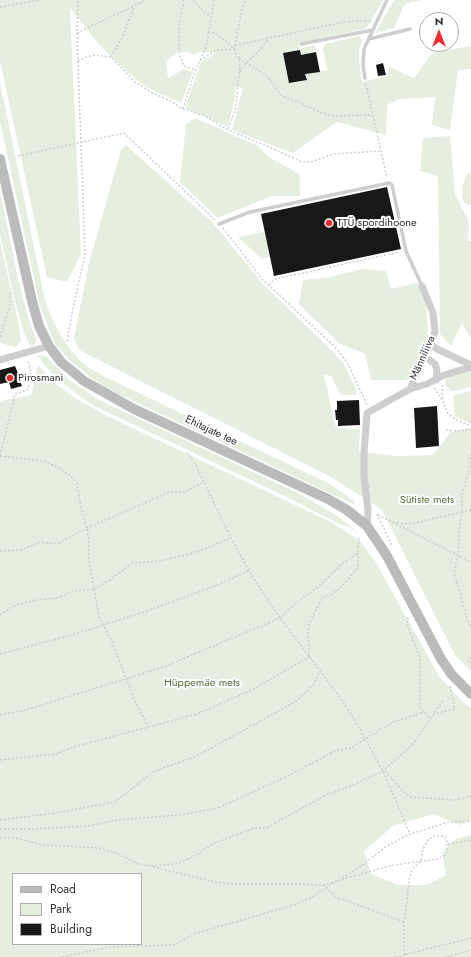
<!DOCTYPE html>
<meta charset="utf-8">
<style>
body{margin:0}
#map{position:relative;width:471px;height:957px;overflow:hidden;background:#fff;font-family:Jost,sans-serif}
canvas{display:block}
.legend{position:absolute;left:12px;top:873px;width:130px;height:72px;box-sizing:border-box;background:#fff;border:1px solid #adadad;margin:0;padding:5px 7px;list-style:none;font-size:12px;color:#313131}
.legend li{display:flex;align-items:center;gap:8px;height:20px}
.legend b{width:20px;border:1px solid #adadad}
.north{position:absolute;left:419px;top:12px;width:40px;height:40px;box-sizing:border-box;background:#fff;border:1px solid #adadad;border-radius:50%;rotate:0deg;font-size:11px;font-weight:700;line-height:16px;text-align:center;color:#313131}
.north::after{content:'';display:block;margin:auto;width:14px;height:18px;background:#f02b31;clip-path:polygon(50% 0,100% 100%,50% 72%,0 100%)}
</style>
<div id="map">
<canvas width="471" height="957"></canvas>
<ul class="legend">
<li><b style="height:5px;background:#bbb"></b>Road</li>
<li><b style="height:11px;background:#e6eedf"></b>Park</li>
<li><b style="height:11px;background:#181818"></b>Building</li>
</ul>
<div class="north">N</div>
</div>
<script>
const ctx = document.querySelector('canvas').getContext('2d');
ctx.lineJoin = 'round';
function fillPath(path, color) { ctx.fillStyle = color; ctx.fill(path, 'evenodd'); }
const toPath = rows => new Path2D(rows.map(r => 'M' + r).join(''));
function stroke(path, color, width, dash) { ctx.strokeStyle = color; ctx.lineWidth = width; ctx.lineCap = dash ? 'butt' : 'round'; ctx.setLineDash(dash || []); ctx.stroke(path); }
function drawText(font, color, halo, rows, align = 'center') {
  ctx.font = font + ' Jost,sans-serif'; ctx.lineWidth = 4; ctx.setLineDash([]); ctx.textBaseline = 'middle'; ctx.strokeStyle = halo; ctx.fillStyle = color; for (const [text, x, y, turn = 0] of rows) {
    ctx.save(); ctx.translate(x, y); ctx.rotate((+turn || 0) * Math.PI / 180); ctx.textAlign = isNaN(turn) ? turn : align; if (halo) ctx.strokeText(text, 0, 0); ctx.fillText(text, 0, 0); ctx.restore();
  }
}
const green = toPath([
 [0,0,383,0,369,25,364,29,298,43,300,49,315,45,316,51,308,53,312,73,327,70,323,49,325,44,359,36,362,40,359,51,359,62,362,82,388,76,388,66,414,78,432,53,471,46,471,69,458,70,450,130,432,125,435,97,399,99,387,105,386,135,337,122,293,153,232,130,243,88,236,87,233,106,228,127,185,108,201,62,217,52,197,52,194,55,187,52,177,52,166,62,168,78,184,69,193,72,181,103,146,87,131,75,103,49,70,8,81,254,67,282,47,277,0,61],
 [300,50,307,80,290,83,283,53],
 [394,0,422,0,405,4,394,28,375,33],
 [0,83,45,300,51,317,63,339,74,354,86,366,103,376,330,484,354,501,355,505,114,392,97,382,67,358,54,342,40,306,0,121],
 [195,118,258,146,268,157,300,174,300,196,271,196,218,218,180,182,186,124],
 [450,136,455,194,469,222,468,241,471,241,471,338,462,323,451,346,440,334,438,176,420,171,423,138],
 [126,145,213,223,262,283,332,351,343,363,356,389,356,395,341,395,331,376,324,375,336,428,360,429,359,452,397,456,433,455,450,433,471,427,471,671,455,655,382,510,331,477,79,350,74,338,89,263,121,150],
 [471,172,471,205,468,205,463,201,462,187,466,175],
 [0,191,18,279,27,314,36,339,36,343,31,348,23,330,13,293,0,234],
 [265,232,270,257,262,259,238,237],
 [0,241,18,321,21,341,16,347,0,343],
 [363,269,386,271,391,289,417,283,426,305,428,338,408,380,371,380,365,354,340,344,299,304,303,280,326,278],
 [37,355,46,356,69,380,99,400,300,494,339,517,359,534,346,526,339,524,295,501,103,410,86,401,54,376],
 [38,365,56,384,78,400,105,415,333,523,360,541,375,561,439,676,464,703,471,708,471,820,460,825,433,814,393,826,364,851,371,874,399,885,427,885,446,875,442,853,455,839,471,835,471,957,0,957,0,401,31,395],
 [13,874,141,874,141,944,13,944],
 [469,369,471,374,471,387,455,391,450,391,445,384,446,375],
 [471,391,471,424,455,416,453,400,454,395]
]);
const building = toPath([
 [300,50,301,55,316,52,320,72,305,74,307,80,289,83,283,53],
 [383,63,386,75,378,76,376,65],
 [387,187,401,249,274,276,261,214],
 [15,366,20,378,19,378,22,386,11,389,9,382,0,384,0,370],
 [359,400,360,425,338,426,338,420,336,420,335,410,337,410,337,401],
 [437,406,439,446,416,448,414,408]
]);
const path = toPath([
 [184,0,179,23,179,54,184,66,196,70],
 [193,0,204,12,211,16],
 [0,7,40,0],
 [208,32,214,33,227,42,234,49,239,58,240,67,235,111,228,130],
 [77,33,146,0],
 [235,46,242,8,246,0],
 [111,57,122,38,134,7],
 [239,58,267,76,282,96,301,103,319,112,332,116,372,115],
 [200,60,217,50,234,49,235,46,237,45,339,23,355,21,371,21],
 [78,61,87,57,95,55,111,57,134,81,154,94,169,100,183,109,205,116,228,130,267,146,302,162,311,162,333,154,380,151],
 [240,72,243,66,261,49,268,39],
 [366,84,387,178],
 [183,109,193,77,202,55,206,48,214,0],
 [18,156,124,133,215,220],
 [223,228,262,279,335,347,347,362,367,405],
 [269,285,275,279,399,252],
 [0,337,9,309,11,291],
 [67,341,74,303,85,255,77,33,78,0],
 [443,385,442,394,443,401,448,414,457,420,471,426],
 [434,388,442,400],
 [446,430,453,431,471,430],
 [187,452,195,464,231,538,249,571,277,614,342,700,355,721,383,771,410,834],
 [0,456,44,461,55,466,70,475,77,483,81,508,87,528,89,544,89,561,99,617,112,642,134,699,148,727],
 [0,456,15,394,27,390,31,381,31,374,28,361],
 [471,510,462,512,460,524,458,556,454,572,468,623,471,627],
 [377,514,392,546],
 [378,515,471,562],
 [393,522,410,524,462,512,462,492,468,475,471,454],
 [0,551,21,550,40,542,57,544,87,528,170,492,184,492,204,482],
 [0,615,16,605,37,600,57,598,74,591,94,589,110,580,132,563,160,561,189,554,204,549,231,538],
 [408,617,407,624,420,658,420,704,421,709,430,718],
 [0,654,72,635,147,611,217,585,248,571],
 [468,662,471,657],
 [433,714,455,709,450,686],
 [0,715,26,710,166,666,280,618,295,604,318,587,342,564,358,553,359,538],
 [0,760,56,754,77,746,197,714,252,690,309,657,308,627,322,598,332,594,341,587,357,569,358,564,358,553],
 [385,771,389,775,401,789,410,797,455,800,471,796],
 [0,820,55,813,115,802,154,771,195,757,295,702,313,685,320,671],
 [0,829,30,829,89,826,117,820,180,815,218,808,290,775,335,751,351,748,393,722,424,712],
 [0,838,16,838,43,845,99,848,117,853,138,864,150,866,176,864,197,855,212,844,252,829,268,827,326,795,353,785,383,771,413,744,444,699],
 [448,844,471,840],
 [153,867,215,882,231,884,297,884,324,885,389,866,421,861,437,859,446,855,448,844,445,837,436,835,428,840,423,849,421,861,412,869,409,880,407,901,404,922,404,947,406,957],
 [342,878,361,866,387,846,410,834,449,822,471,821],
 [323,885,336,897,404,922],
 [62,957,110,947,174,945,197,933,297,904,312,897,337,881],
 [395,957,471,938],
 [447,957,471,950]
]);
const lane = toPath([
 [369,39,410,29],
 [301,44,373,30],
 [365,78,363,65,364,49,387,0],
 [219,224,250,212,389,183,392,185,406,251,422,286]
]);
const street = toPath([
 [431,344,437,349,471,365],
 [425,357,435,364,437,370,436,380],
 [0,360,49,346],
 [410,389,427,384,444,375,471,367],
 [367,526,368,510,364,476,364,453,367,413,410,389,431,344,435,331,433,313,422,286]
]);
const secondary = toPath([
 [0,159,32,301,39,326,49,346,61,362,84,381,134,409,328,499,347,510,367,526,387,556,441,659,452,675,471,694]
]);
const markers = [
 [329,223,4,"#f02b31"],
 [10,378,4,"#f02b31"]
];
const poiNames = [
 ["TTÜ spordihoone",337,223],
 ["Pirosmani",18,378]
];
const streetNames = [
 ["Männiliiva",423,358,-66],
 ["Ehitajate tee",211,431,25]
];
const parkNames = [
 ["Sütiste mets",427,500],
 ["Hüppemäe mets",202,683]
];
fillPath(green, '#e6eedf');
fillPath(building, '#181818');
stroke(path, '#cecece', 1.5, [2, 2]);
stroke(lane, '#cecece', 3.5);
stroke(street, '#cecece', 7);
stroke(secondary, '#bbb', 10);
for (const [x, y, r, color] of markers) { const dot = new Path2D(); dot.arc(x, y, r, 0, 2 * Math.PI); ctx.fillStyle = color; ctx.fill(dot); stroke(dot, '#fff', 1.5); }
drawText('11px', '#313131', '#fff', poiNames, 'left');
drawText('11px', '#313131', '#fff', streetNames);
drawText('11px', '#52703b', '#fff', parkNames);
</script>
